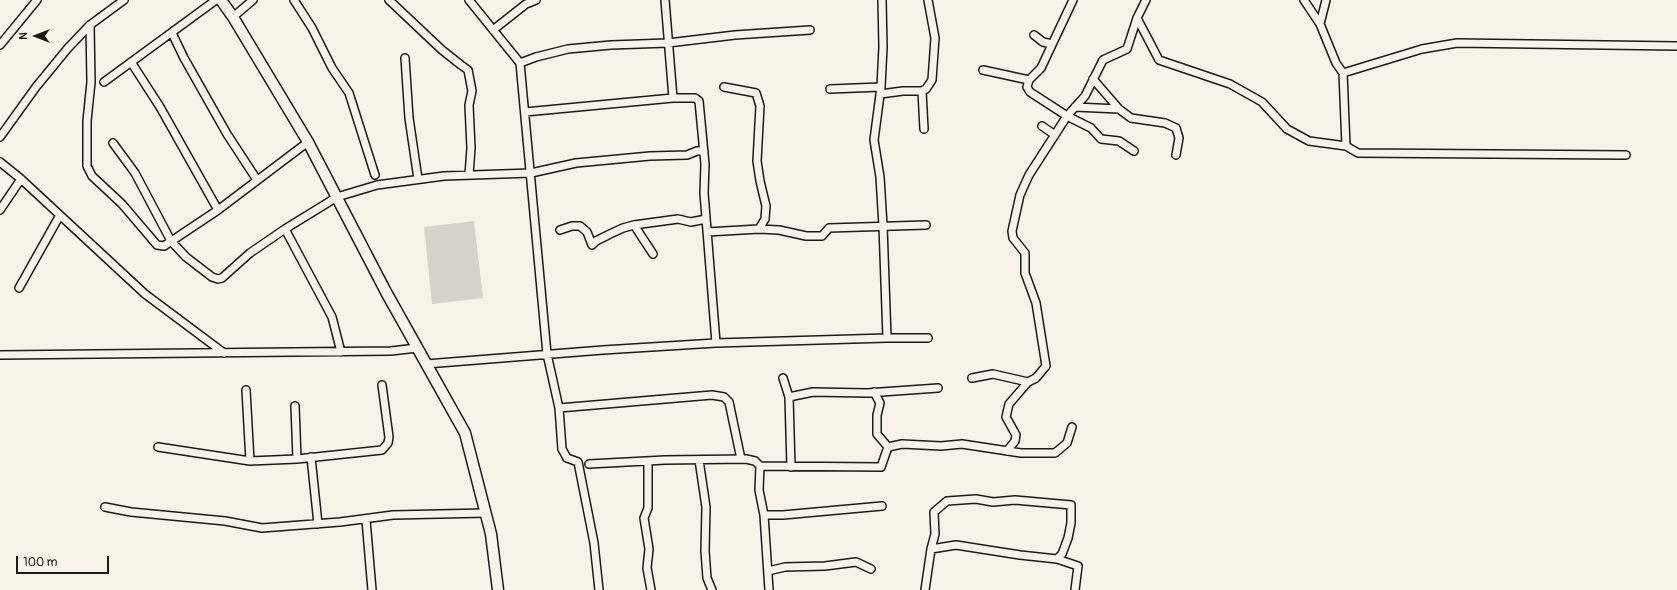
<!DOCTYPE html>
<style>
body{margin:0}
#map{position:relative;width:1677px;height:590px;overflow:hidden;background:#f7f3e8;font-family:Pangolin,sans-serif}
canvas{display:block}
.north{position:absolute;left:16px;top:16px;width:40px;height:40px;-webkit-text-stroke:3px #f7f3e8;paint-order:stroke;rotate:270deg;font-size:11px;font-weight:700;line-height:16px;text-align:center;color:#1c1c1c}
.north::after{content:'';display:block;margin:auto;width:14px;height:18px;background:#1c1c1c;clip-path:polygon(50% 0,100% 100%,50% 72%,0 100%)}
.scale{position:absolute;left:16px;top:556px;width:93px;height:18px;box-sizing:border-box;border:2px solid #1c1c1c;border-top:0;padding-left:5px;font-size:12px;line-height:14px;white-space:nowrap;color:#1c1c1c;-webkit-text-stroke:3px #f7f3e8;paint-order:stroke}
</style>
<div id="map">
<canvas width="1677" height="590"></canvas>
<div class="north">N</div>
<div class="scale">100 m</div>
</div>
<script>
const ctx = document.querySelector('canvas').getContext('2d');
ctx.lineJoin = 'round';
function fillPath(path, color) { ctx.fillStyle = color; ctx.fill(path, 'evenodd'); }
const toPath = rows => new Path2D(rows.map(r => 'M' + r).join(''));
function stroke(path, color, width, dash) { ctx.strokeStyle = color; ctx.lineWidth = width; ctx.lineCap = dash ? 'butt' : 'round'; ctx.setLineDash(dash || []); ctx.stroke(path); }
const green = toPath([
 [474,221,483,298,432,304,424,227]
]);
const street = toPath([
 [294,0,312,28,332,68,349,93,375,175],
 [389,0,442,50,461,65,468,70,472,91,469,105,471,148,469,175],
 [469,0,520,63,547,354,559,408,562,449,567,458,578,462,594,543,599,590],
 [665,0,673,98],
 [882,0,883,47,881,87,874,140,880,177,883,226,887,338],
 [1073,0,1041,68,1029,80,1027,87,1030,92,1067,116,1091,128,1101,139,1119,141,1134,151],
 [1304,0,1320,24,1336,63,1343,73,1422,49,1457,43,1677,46],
 [233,17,253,0],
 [1137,18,1159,60,1230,84,1262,102,1287,129,1309,141,1346,146,1358,153,1626,155],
 [1320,24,1326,0],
 [90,25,91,82,87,121,87,166,92,176,122,204,157,245,164,246,218,210,308,142],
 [493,30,526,4,536,0],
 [172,33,184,58,227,134,257,180],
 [1034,35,1043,42,1052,44],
 [0,45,37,0],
 [405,58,409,118,418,179],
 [131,62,160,107,218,210],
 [520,63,536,57,568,49,611,45,668,43,735,35,810,30],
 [983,70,1029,80],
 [1343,73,1346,146],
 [1093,79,1119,109,1131,118,1165,123,1176,128,1179,138,1176,155],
 [104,82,216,0],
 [724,87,756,93,760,106,757,161,760,181,766,206,765,219,759,229],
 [830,89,881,87],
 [922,91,924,129],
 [880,94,903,91,922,91,926,89,932,80,935,38,928,0],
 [1075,107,1119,109],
 [525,112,673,98,695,98,699,101,705,164,704,193,716,343],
 [1042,126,1055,135],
 [0,137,36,87,68,48,90,25,124,0],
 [113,143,135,173,171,241,186,257,212,277,218,279,222,278,250,253,285,229,337,197,377,185,444,176,531,173,576,163,650,156,687,155,697,151,704,151],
 [0,162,21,179,145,294,224,353],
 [0,210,21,179],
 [634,225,653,254],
 [285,229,332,317,341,352],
 [560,230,572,226,580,226,587,232,592,245,596,241,610,234,623,228,634,225,678,219,691,222,706,219],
 [707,232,759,229,779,230,806,236,822,236,829,228,926,225],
 [19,288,60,215],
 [0,355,391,351,417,348],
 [426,364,603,350,716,343,887,338,928,338],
 [783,378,789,397,791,467],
 [972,378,993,374,1028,382,1036,378,1046,366,1036,303,1025,273,1025,253,1013,238,1012,231,1020,195,1029,175,1067,116,1085,96,1103,60,1127,49,1137,18,1146,0],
 [246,390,250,461],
 [789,397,813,392,867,393,938,388],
 [295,406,297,459],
 [559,408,712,395,724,397,729,402,741,459],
 [158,447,250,461,297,459,382,450,388,443,389,437,382,385],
 [888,447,902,444,941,446,962,444,1021,453,1055,453,1067,443,1072,427],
 [1007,451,1015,441,1016,435,1006,417,1009,404,1028,382],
 [311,457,318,524],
 [699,460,706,507,705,551,707,578,712,590],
 [648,461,648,508,644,518,649,549,647,568,651,590],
 [589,464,665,460,746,459,755,461,760,466,881,467,888,447,877,434,877,415,880,403,874,392],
 [760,466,759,490,764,515,769,590],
 [105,507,131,512,225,521,262,528,340,522,393,515,486,513],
 [764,515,783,515,882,506],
 [366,520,372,590],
 [931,549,956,545,1020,555,1057,559,1078,566,1075,590],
 [768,571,785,567,825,566,856,562,871,569],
 [925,590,931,549,935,534,934,512,947,501,976,499,993,502,1015,500,1071,505,1071,523,1068,538,1062,554,1057,559]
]);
const secondary = toPath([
 [221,0,233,17,308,142,386,292,465,433,491,534,498,590]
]);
fillPath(green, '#d7d3cb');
stroke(street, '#1c1c1c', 10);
stroke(secondary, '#1c1c1c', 13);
stroke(street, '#f7f3e8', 7);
stroke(secondary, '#f7f3e8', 10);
</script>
